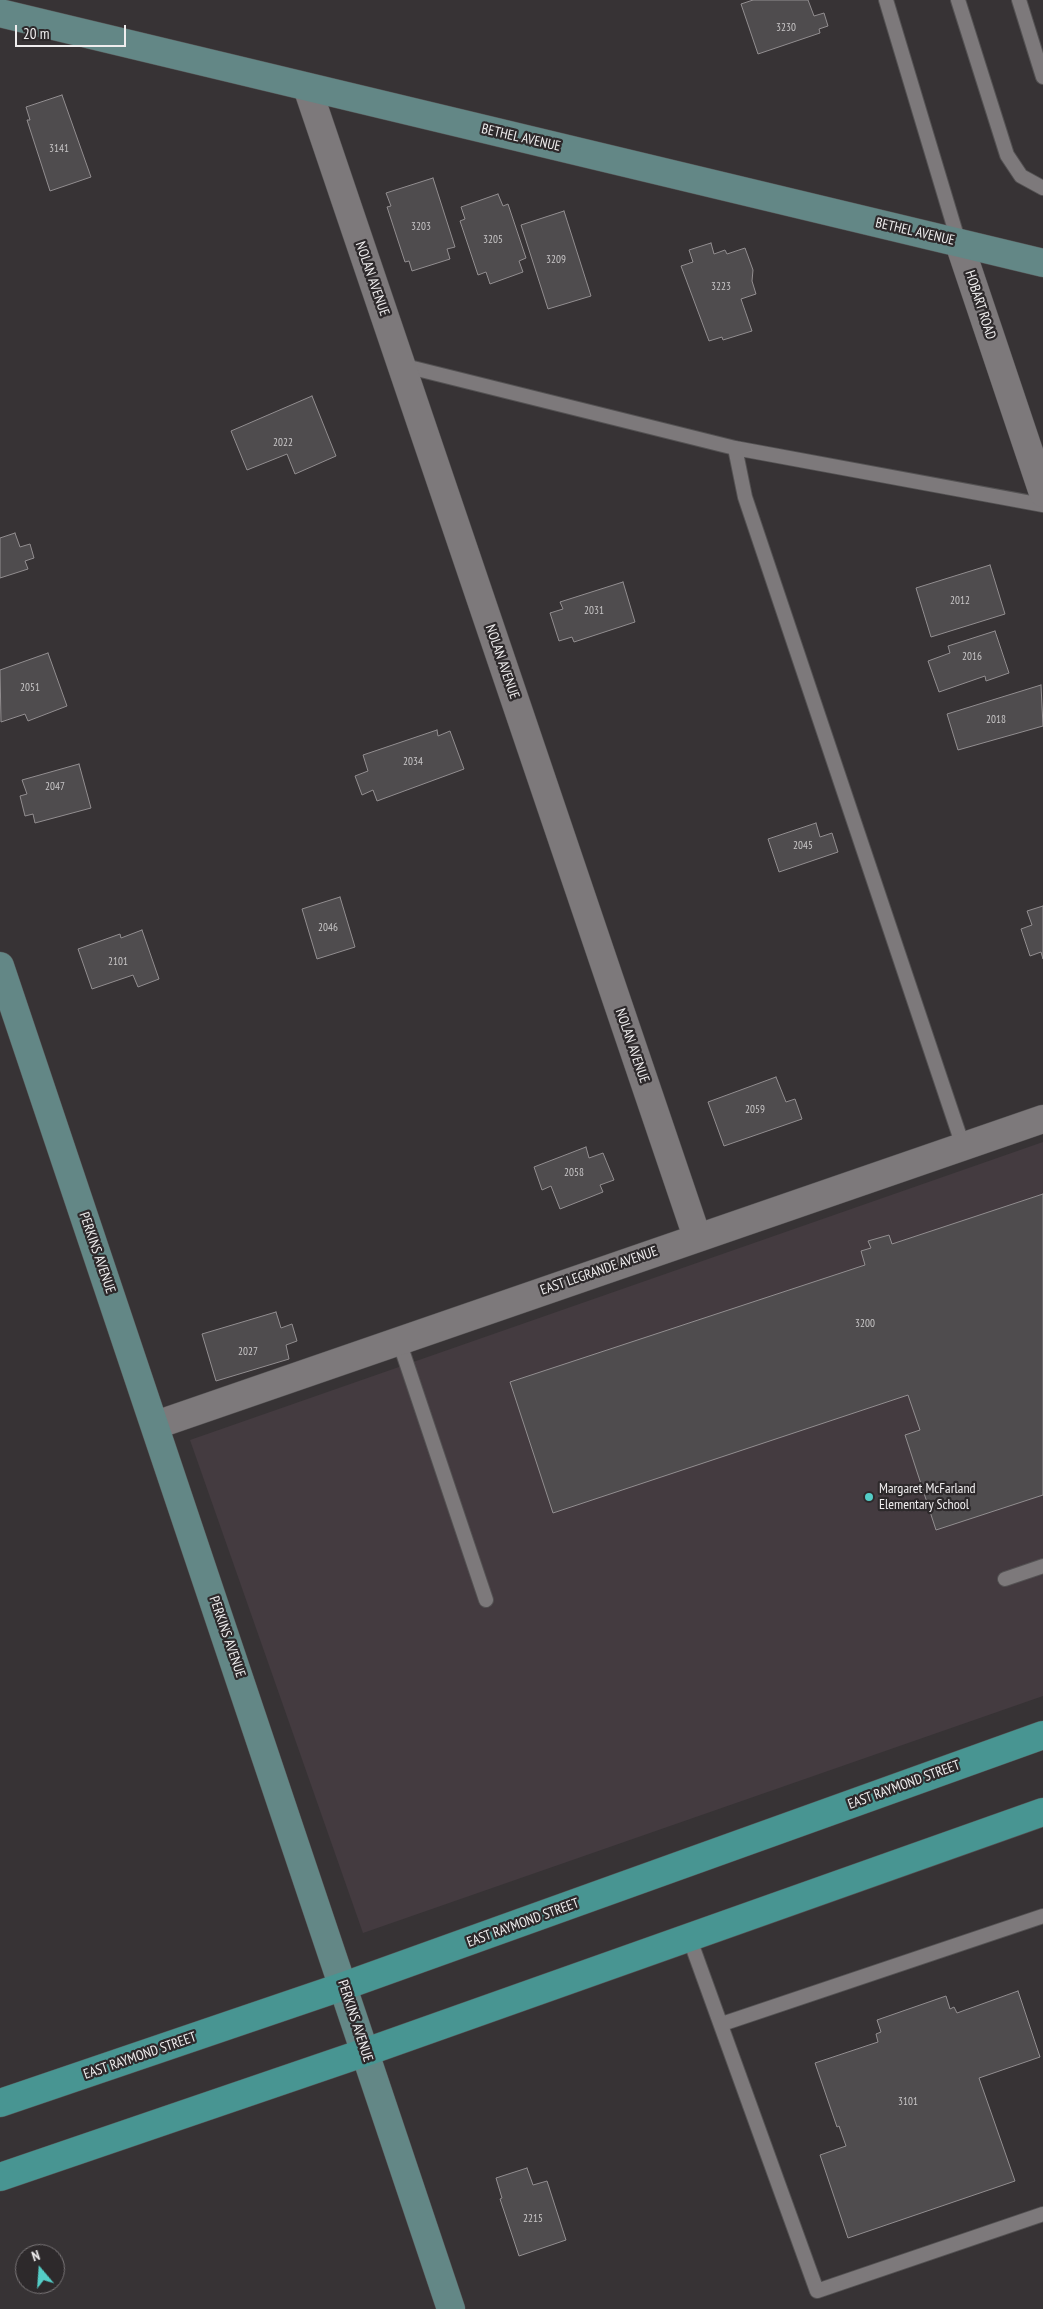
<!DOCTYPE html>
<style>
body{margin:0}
#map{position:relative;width:1043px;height:2309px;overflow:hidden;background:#373335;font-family:"PT Sans Narrow",sans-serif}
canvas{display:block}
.north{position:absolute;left:15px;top:2244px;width:50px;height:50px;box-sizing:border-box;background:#2d292b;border:1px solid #7b7779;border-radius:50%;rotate:342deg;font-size:14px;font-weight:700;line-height:20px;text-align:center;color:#efedee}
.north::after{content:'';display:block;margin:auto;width:18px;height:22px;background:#54cdc7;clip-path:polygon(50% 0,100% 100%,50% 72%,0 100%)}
.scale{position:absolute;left:15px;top:25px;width:111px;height:22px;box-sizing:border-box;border:2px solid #efedee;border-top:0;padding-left:6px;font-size:15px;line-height:18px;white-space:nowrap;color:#efedee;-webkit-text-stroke:4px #2d292b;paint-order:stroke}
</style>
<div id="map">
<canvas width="1043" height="2309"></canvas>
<div class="north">N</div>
<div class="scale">20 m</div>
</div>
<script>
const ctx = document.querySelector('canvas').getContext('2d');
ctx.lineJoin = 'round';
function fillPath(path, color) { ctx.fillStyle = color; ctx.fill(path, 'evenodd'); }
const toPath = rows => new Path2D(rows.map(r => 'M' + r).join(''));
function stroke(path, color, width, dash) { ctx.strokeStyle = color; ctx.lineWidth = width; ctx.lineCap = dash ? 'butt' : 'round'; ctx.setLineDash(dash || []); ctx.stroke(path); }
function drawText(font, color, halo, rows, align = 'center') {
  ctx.font = font + ' "PT Sans Narrow",sans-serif'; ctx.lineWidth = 4.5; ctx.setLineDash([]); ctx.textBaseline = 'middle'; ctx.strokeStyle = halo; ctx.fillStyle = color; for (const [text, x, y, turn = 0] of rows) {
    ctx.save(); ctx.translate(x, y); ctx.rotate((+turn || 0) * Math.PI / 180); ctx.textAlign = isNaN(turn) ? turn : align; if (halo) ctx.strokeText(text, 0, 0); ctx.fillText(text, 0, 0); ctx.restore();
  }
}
const built = toPath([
 [1043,1142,1043,1696,363,1933,190,1440]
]);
const building = toPath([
 [753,0,808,0,814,16,824,13,828,26,819,29,820,33,758,54,741,4,753,0],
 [62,95,91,177,50,191,27,120,30,120,26,107,62,95],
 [433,178,455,247,447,249,450,259,412,271,409,261,405,262,387,207,391,206,386,193,433,178],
 [498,194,503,206,508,204,526,258,519,261,523,272,490,284,486,272,478,275,460,221,465,219,461,207,498,194],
 [564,211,591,296,548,309,521,225,564,211],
 [711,243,714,254,725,250,727,254,745,248,753,270,752,281,756,294,741,299,752,331,723,340,722,337,709,341,681,266,693,262,689,250,711,243],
 [312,396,336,456,295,474,287,454,247,470,231,431,312,396],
 [15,533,20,547,30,544,34,558,25,561,28,569,0,578,0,538,15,533],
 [990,565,1005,614,931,637,916,588,990,565],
 [623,582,635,622,574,642,572,637,559,641,550,613,563,609,560,602,623,582],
 [995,631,1009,673,986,681,985,676,939,692,928,661,950,653,948,646,995,631],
 [48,653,67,706,28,721,25,714,1,722,0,670,48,653],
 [1041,685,1043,726,958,750,947,714,1041,685],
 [437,730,438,736,450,731,464,769,377,801,373,790,362,795,355,776,368,771,363,755,437,730],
 [79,764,91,808,35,823,33,814,25,816,20,796,27,794,22,780,79,764],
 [816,823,820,837,832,833,838,852,779,872,768,839,816,823],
 [340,897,355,947,317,959,302,909,340,897],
 [1043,906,1043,959,1041,952,1030,956,1021,929,1032,925,1027,911,1043,906],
 [142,930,159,979,138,987,133,975,92,989,78,949,120,934,121,938,142,930],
 [776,1077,786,1102,795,1099,802,1119,724,1146,708,1102,776,1077],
 [586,1147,589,1158,603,1153,614,1180,600,1185,603,1192,560,1209,551,1186,542,1190,534,1167,586,1147],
 [1043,1194,1043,1495,936,1530,905,1435,920,1430,908,1395,553,1513,510,1382,865,1265,861,1251,871,1248,868,1241,889,1235,892,1244,1043,1194],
 [276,1312,281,1328,292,1324,297,1341,286,1345,289,1359,216,1381,202,1334,276,1312],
 [1018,1991,1040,2057,979,2078,1015,2181,848,2238,820,2155,846,2146,839,2126,837,2127,815,2063,878,2042,876,2034,881,2032,877,2020,946,1996,950,2009,954,2007,957,2013,1018,1991],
 [527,2168,533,2185,547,2181,566,2240,519,2256,500,2199,502,2198,496,2178,527,2168]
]);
const lane = toPath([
 [886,0,959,243],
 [958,0,1007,155,1021,176,1043,188],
 [1019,0,1043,77],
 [401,365,735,448,1043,505],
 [735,448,745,497,963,1146],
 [399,1341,486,1600],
 [1005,1579,1043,1566],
 [689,1937,817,2291,1043,2214],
 [722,2024,1043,1916]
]);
const street = toPath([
 [307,87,697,1237],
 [959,243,1043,493],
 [156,1425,1043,1119]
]);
const secondary = toPath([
 [0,13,1043,263],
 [0,966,451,2309]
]);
const primary = toPath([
 [0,2103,344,1986,1043,1735],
 [0,2177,366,2052,1043,1812]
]);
const markers = [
 [869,1497,5,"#54cdc7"]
];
const numberNames = [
 ["3230",786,28],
 ["3141",59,149],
 ["3203",421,227],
 ["3205",493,240],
 ["3209",556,260],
 ["3223",721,287],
 ["2022",283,443],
 ["2012",960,601],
 ["2031",594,611],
 ["2016",972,657],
 ["2051",30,688],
 ["2018",996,720],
 ["2034",413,762],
 ["2047",55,787],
 ["2045",803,846],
 ["2046",328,928],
 ["2101",118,962],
 ["2059",755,1110],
 ["2058",574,1173],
 ["3200",865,1324],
 ["2027",248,1352],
 ["3101",908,2102],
 ["2215",533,2219]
];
const streetNames = [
 ["BETHEL AVENUE",521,138,13],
 ["BETHEL AVENUE",915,232,13],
 ["NOLAN AVENUE",372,279,71],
 ["HOBART ROAD",980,305,72],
 ["NOLAN AVENUE",502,662,71],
 ["NOLAN AVENUE",632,1046,71],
 ["PERKINS AVENUE",97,1253,71],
 ["EAST LEGRANDE AVENUE",599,1271,-19],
 ["PERKINS AVENUE",227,1637,71],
 ["EAST RAYMOND STREET",904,1785,-20],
 ["EAST RAYMOND STREET",523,1923,-20],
 ["PERKINS AVENUE",355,2021,72],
 ["EAST RAYMOND STREET",140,2056,-19]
];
const poiNames = [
 ["Margaret McFarland",879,1489],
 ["Elementary School",879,1505]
];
fillPath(built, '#443b40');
fillPath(building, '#4f4c4e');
stroke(building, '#928e90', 1);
stroke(lane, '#545253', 16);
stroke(street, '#545253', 29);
stroke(secondary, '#545253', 29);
stroke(primary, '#545253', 29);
stroke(lane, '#7d797b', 14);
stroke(street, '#7d797b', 28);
stroke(secondary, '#638786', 28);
stroke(primary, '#489592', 28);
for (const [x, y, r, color] of markers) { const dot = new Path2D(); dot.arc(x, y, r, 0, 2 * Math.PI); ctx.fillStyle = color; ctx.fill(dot); stroke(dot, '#2d292b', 2); }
drawText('11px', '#c7c5c6', null, numberNames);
drawText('14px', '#efedee', '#2d292b', streetNames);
drawText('14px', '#efedee', '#2d292b', poiNames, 'left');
</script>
